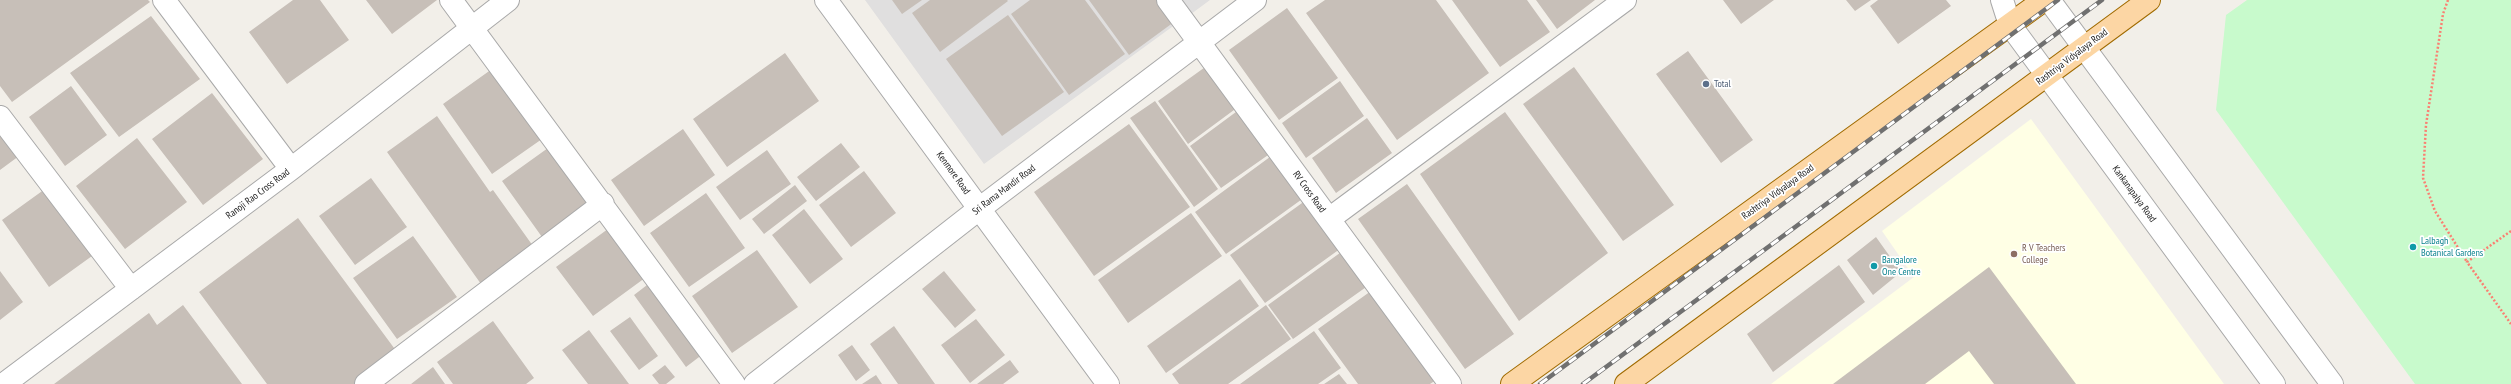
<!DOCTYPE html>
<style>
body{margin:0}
canvas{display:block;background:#f2efe9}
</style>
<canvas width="2511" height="384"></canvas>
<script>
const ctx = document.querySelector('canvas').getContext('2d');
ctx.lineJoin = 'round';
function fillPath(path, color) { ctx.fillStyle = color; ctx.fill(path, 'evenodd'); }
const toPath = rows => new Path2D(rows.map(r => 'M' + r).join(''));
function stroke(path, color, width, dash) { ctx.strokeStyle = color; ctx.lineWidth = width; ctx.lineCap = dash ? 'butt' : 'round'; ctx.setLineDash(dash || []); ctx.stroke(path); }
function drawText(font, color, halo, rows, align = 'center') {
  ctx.font = font + ' "PT Sans Narrow",sans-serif'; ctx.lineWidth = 3.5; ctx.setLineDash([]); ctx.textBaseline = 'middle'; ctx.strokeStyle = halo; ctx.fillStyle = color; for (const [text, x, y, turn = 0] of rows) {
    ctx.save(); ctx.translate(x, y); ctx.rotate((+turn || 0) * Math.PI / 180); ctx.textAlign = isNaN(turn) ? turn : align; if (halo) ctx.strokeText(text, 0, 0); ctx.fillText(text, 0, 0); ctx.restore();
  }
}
const residential = toPath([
 [865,0,1159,0,1176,24,984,164],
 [1174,0,1210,0,1187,17]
]);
const education = toPath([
 [2031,119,2224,384,1771,384,1914,277,1882,231]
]);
const park = toPath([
 [2247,0,2511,0,2511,384,2415,384,2216,110,2226,15]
]);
const building = toPath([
 [0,0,148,0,150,2,12,102,0,86],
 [293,0,320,0,349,40,287,84,249,32],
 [366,0,437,0,392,34],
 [892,0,922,0,902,14],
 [930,0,1007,0,1008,1,940,52,912,13],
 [1030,0,1085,0,1125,54,1069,95,1011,14],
 [1089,0,1158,0,1174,22,1129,55],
 [1325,0,1436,0,1489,73,1397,140,1306,13],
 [1452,0,1527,0,1550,32,1500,67],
 [1536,0,1595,0,1557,29],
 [1723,0,1774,0,1741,24],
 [1846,0,1871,0,1855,11],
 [1878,0,1946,0,1951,6,1898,44,1870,6],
 [1287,8,1338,78,1279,120,1229,50],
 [1008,15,1064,92,1002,136,946,59],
 [151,16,200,79,119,137,70,73],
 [1688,51,1753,140,1721,163,1656,74],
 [785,53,819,101,727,167,693,119],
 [1208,65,1238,107,1188,144,1158,101],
 [1574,67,1674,205,1623,241,1523,104],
 [492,69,542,139,492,174,443,104],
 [1340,81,1364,116,1306,158,1282,123],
 [71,86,107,135,65,166,29,117],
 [212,93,263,159,203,205,152,139],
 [1155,101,1218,189,1194,207,1130,118],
 [1240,109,1271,153,1221,188,1190,146],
 [1505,112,1608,253,1519,321,1420,174],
 [437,116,490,192,493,190,533,246,481,284,387,152],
 [1367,118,1392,153,1336,193,1312,158],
 [1129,124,1190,207,1094,276,1034,192],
 [0,129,19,156,0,170],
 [683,129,715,175,644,226,611,180],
 [137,138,187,202,125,249,76,186],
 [841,143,860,167,816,201,797,177],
 [548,148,589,205,542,237,502,181],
 [767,150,791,184,740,220,716,187],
 [1274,154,1305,197,1226,254,1195,212],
 [864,171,896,213,851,247,819,205],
 [371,178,407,227,355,265,319,216],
 [1407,184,1514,334,1465,369,1358,219],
 [795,185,807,201,764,234,752,219],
 [45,189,92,256,49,287,2,220],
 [706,193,745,248,689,287,650,233],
 [1309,198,1344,246,1265,303,1230,255],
 [804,209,843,259,810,284,772,235],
 [1191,213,1222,256,1128,323,1098,280],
 [298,218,397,352,354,384,267,384,199,292],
 [612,226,649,275,593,316,556,267],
 [413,236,457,297,397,339,353,278],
 [1876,237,1901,272,1873,295,1847,260],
 [757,250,798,307,732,353,692,296],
 [1344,250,1369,285,1293,339,1268,305],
 [1839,265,1865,302,1773,372,1747,334],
 [1989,267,2076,384,1994,384,1969,351,1925,384,1833,384],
 [0,271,23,302,0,320],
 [944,271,976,310,955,328,922,289],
 [1240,279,1259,306,1166,373,1147,346],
 [651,282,703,354,686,367,634,295],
 [1371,291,1436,380,1430,384,1358,384,1318,329],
 [183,305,242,384,54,384,149,313,157,325],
 [1266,305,1291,339,1228,384,1179,384,1172,374],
 [630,317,658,356,639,370,610,331],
 [976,319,1005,355,970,383,941,345],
 [493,321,534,378,526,384,453,384,437,362],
 [894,326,935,384,898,384,870,344],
 [589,330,629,384,588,384,562,350],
 [1314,331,1341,368,1318,384,1240,384],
 [852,345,870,370,856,381,838,355],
 [1010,360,1019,372,1003,384,977,384],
 [665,365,675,377,666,384,659,384,652,375],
 [433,367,445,384,411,384],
 [1339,374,1347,384,1324,384],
 [876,375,882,384,862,384]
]);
const path = toPath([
 [2448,0,2443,14,2426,125,2423,178,2435,211,2467,262],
 [2511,231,2467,262,2511,324]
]);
const minor = toPath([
 [164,0,291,169],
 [451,0,734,384],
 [826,0,1108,384],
 [1168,0,1450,384],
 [2002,0,2010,25,2274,384],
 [2049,0,2332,384],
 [0,117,131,289],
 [1329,219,1625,0],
 [4,384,291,169,508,0],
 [366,384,603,204],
 [755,384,979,209,1255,0]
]);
const major = toPath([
 [1512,384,2044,0],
 [1626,384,2149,0]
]);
const rail = toPath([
 [1540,384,2058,0],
 [1583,384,2102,0]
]);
const markers = [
 [1706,84,4,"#5c6f8a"],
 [2413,247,4,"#0f9aa8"],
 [2014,254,4,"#8d6e63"],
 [1874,266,4,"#0f9aa8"]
];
const streetNames = [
 ["Rashtriya Vidyalaya Road",2072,57,-37],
 ["Kenmore Road",953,173,54],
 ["Sri Rama Mandir Road",1004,190,-37],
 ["RV Cross Road",1309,192,54],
 ["Rashtriya Vidyalaya Road",1778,192,-36],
 ["Ranoji Rao Cross Road",258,194,-37],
 ["Kankanapalya Road",2134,194,54]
];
const serviceNames = [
 ["Total",1714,84]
];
const cultureNames = [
 ["Lalbagh",2421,241],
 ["Botanical Gardens",2421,253],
 ["Bangalore",1882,260],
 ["One Centre",1882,272]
];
const educationNames = [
 ["R V Teachers",2022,248],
 ["College",2022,260]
];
fillPath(residential, '#e0dfdf');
fillPath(education, '#ffffe5');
fillPath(park, '#c8facc');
fillPath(building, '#c7bfb8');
stroke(minor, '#a9a9a9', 24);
stroke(major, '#a06b00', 24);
stroke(path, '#fa8072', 2.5, [2, 2]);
stroke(minor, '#fff', 22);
stroke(major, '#fcd6a4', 22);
stroke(rail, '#707070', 4.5);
stroke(rail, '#fff', 3, [9]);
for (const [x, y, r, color] of markers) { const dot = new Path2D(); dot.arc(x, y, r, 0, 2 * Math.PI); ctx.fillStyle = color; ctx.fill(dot); stroke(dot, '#fff', 1.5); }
drawText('10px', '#222', '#fff', streetNames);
drawText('10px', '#4e5e75', '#fff', serviceNames, 'left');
drawText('10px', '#0d838f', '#fff', cultureNames, 'left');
drawText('10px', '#785e54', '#fff', educationNames, 'left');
</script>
